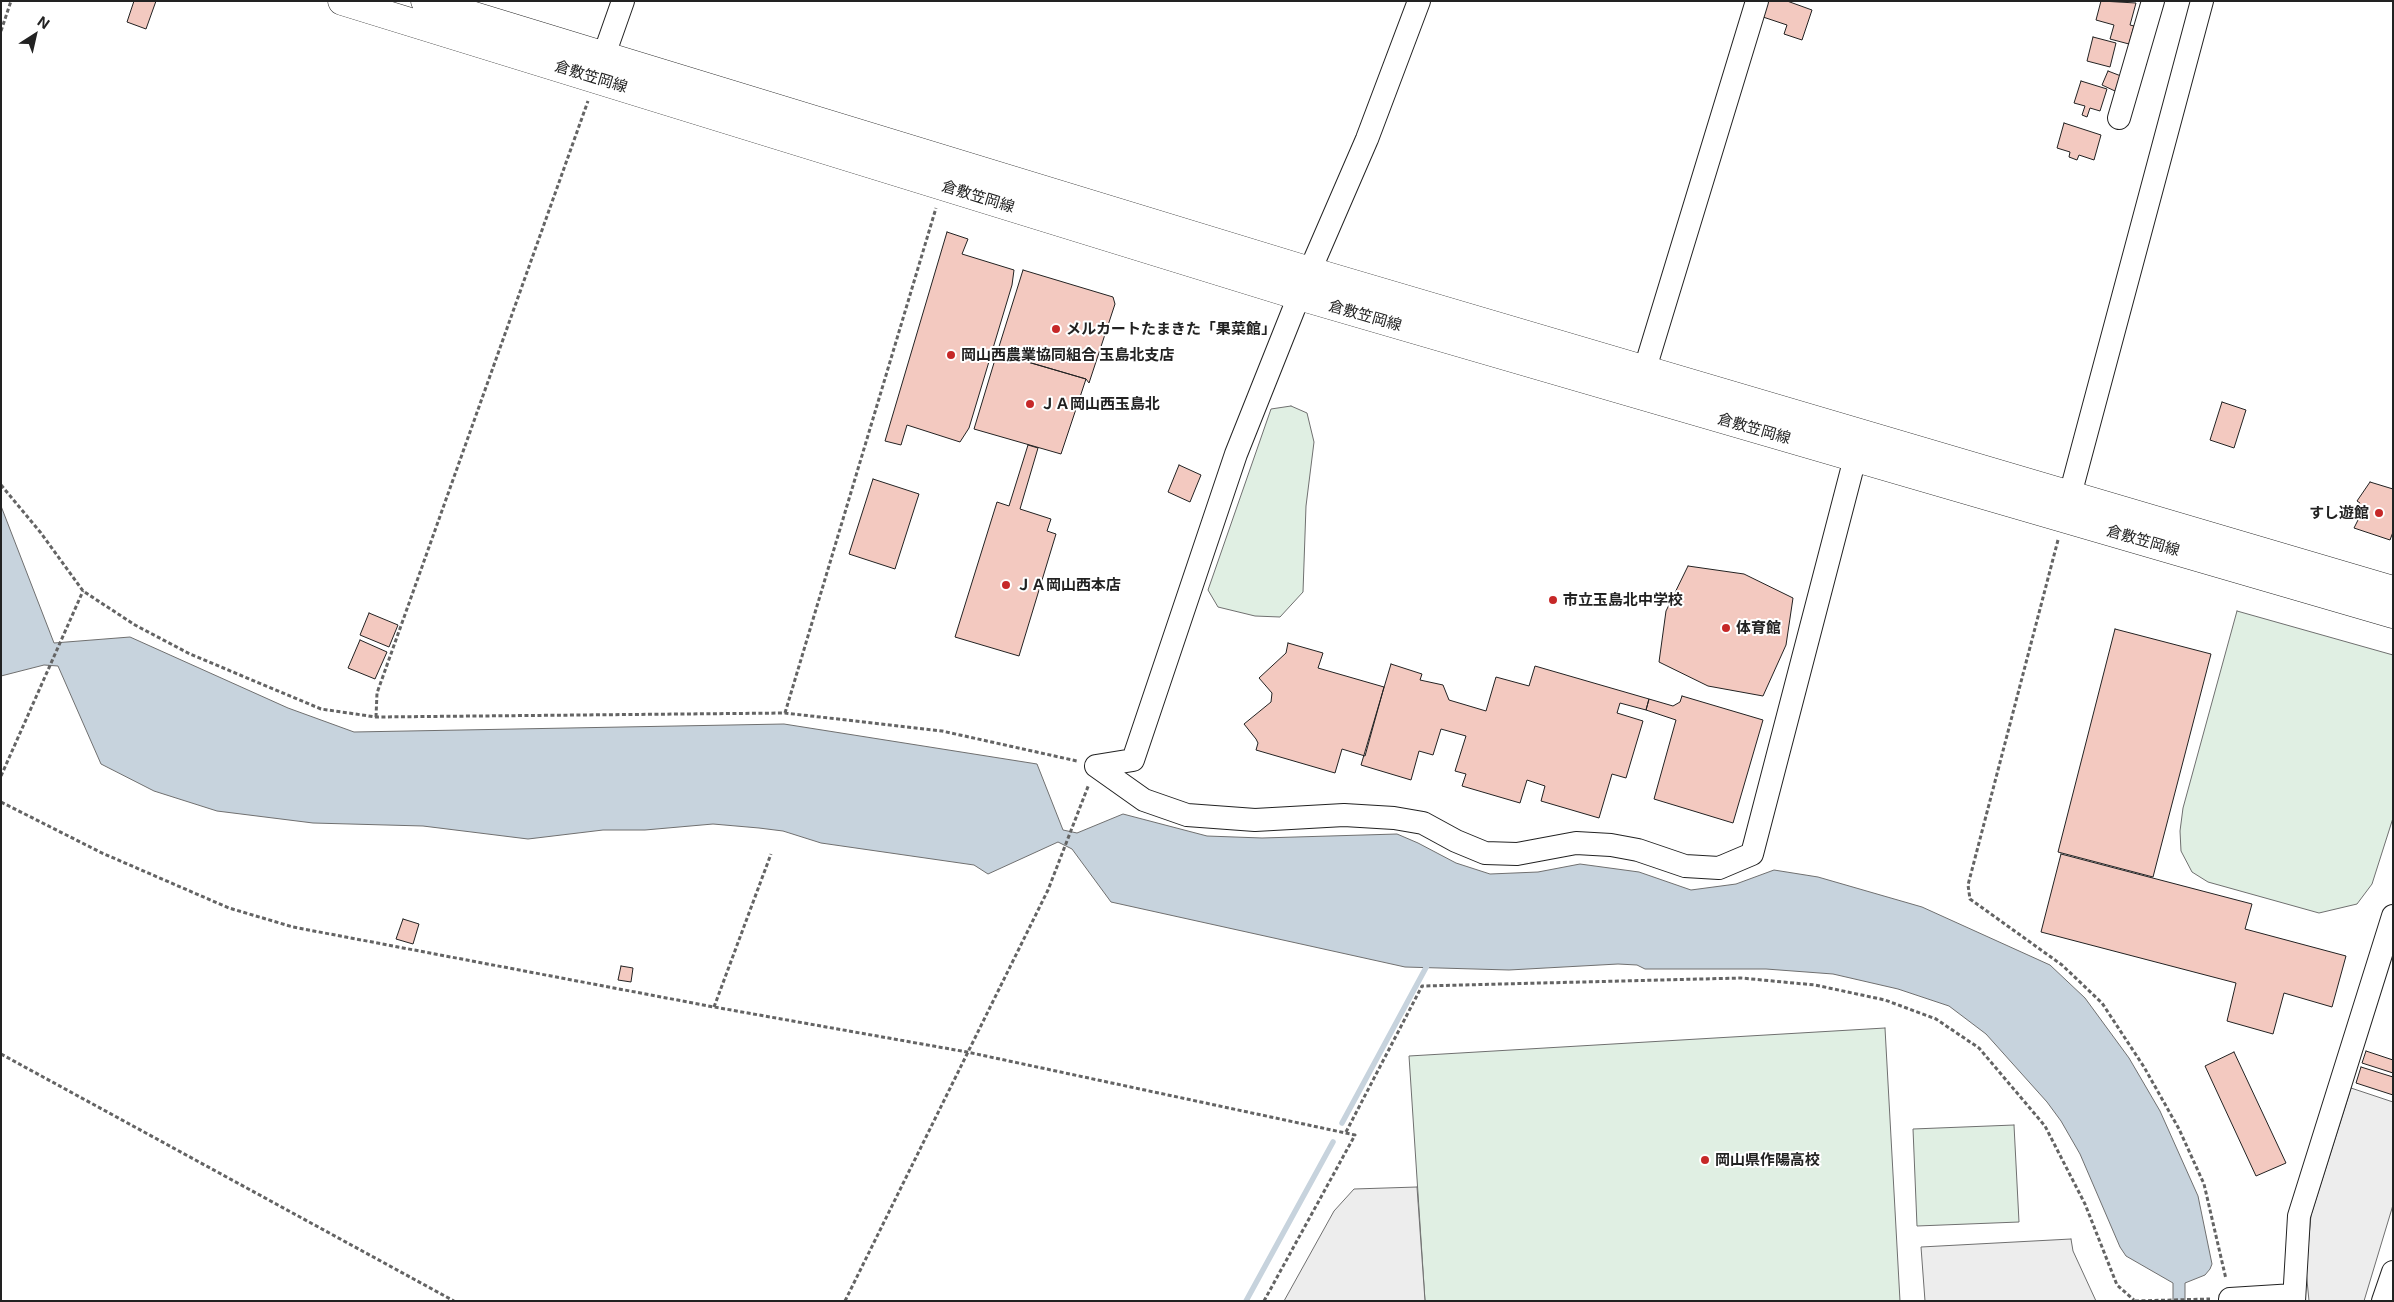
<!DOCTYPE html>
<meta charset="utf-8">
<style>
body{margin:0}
#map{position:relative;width:2394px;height:1302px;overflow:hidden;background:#fff;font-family:Inter,sans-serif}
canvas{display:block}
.frame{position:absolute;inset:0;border:2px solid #222;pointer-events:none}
.north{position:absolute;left:10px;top:10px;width:50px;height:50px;-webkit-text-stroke:4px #fff;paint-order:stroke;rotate:35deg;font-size:14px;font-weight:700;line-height:20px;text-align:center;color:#222}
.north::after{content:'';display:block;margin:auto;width:18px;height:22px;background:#222;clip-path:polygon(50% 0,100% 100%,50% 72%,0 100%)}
</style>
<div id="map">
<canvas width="2394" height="1302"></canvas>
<div class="frame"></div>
<div class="north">N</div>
</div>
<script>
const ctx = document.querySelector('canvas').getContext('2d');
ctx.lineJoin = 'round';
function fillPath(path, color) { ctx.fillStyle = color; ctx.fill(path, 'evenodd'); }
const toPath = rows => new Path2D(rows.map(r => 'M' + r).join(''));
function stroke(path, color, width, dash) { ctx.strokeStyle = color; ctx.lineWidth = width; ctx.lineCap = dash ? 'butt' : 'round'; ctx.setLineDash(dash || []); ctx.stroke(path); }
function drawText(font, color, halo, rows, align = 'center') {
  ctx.font = font + ' Inter,"Noto Sans JP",sans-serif'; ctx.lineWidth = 4; ctx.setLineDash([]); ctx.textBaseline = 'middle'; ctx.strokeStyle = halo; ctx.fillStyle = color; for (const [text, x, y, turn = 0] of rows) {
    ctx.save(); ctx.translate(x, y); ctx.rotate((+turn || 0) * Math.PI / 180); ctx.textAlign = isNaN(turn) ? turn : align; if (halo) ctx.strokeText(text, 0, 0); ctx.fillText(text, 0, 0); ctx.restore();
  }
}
const green = toPath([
 [1291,406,1307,413,1314,442,1306,506,1303,592,1280,617,1255,616,1218,607,1208,590,1271,409,1291,406],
 [2237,611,2393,655,2393,818,2372,884,2357,904,2319,913,2208,882,2192,872,2181,851,2180,831,2183,808,2237,611],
 [1885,1028,1900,1301,1425,1301,1409,1056,1885,1028],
 [2014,1125,2019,1222,1917,1226,1913,1129,2014,1125]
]);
const parking = toPath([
 [2351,1088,2393,1102,2393,1205,2364,1301,2309,1301,2306,1270,2311,1215,2351,1088],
 [1417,1187,1425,1301,1284,1301,1334,1211,1354,1189,1417,1187],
 [2071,1239,2073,1251,2096,1301,1925,1301,1921,1247,2071,1239]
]);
const water = toPath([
 [1,506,54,643,130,637,288,708,354,732,784,724,1037,764,1063,830,1077,833,1123,814,1207,836,1262,838,1397,834,1418,843,1456,863,1490,874,1538,872,1580,864,1639,872,1691,890,1736,884,1774,870,1818,877,1922,907,2050,965,2085,998,2129,1058,2160,1111,2198,1196,2212,1264,2210,1269,2205,1275,2185,1283,2185,1301,2173,1301,2173,1283,2126,1256,2120,1247,2080,1154,2061,1121,2047,1102,1986,1034,1949,1006,1898,989,1833,974,1766,969,1645,969,1637,965,1618,964,1509,970,1405,967,1111,902,1072,849,1058,842,988,874,974,865,821,843,783,831,759,828,713,824,645,830,603,830,528,839,423,826,313,823,217,811,154,791,101,764,58,666,44,665,1,676,1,506]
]);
const stream = toPath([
 [1342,1123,1429,962],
 [1246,1301,1333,1142]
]);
const building = toPath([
 [134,1,156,1,146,29,127,22,134,1],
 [1768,1,1787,1,1812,10,1802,40,1784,34,1787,25,1763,17,1768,1],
 [2101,1,2136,3,2130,25,2134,26,2129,44,2110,39,2114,25,2096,20,2101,1],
 [2093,37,2116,43,2110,67,2087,61,2093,37],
 [2108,71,2121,76,2115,91,2102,85,2108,71],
 [2081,81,2107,89,2100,111,2090,108,2087,117,2082,115,2085,106,2074,103,2081,81],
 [2064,123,2101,135,2094,160,2079,155,2077,160,2069,157,2070,152,2057,148,2064,123],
 [947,232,968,239,962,254,1014,270,1012,285,969,428,960,442,907,425,901,445,885,441,947,232],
 [1023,270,1113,297,1115,304,1089,383,1086,379,997,353,1023,270],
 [997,353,1086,379,1061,454,974,429,997,353],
 [2222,402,2246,410,2234,448,2210,440,2222,402],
 [1028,445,1038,448,1020,509,1051,519,1047,531,1056,534,1019,656,955,637,997,502,1009,506,1028,445],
 [1179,465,1201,475,1190,502,1168,492,1179,465],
 [873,479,919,494,895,569,849,554,873,479],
 [2370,482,2393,489,2393,532,2390,540,2354,528,2361,514,2356,510,2360,503,2357,501,2370,482],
 [1688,566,1744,574,1793,598,1786,645,1763,696,1708,686,1659,662,1666,611,1688,566],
 [369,613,398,625,389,647,360,635,369,613],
 [2115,629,2211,654,2153,877,2058,852,2115,629],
 [360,640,387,652,375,679,348,668,360,640],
 [1288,643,1323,653,1318,668,1384,687,1365,756,1342,749,1335,773,1256,750,1258,743,1256,739,1244,724,1271,702,1272,693,1259,678,1286,653,1288,643],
 [1391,664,1422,674,1420,680,1443,685,1449,700,1486,711,1496,677,1529,686,1535,666,1649,699,1646,710,1620,703,1617,713,1643,721,1626,778,1612,774,1599,818,1541,801,1545,786,1527,780,1520,803,1462,786,1466,774,1455,771,1466,736,1441,729,1433,755,1419,751,1411,780,1361,765,1391,664],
 [1682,696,1763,720,1733,823,1654,799,1676,720,1646,710,1649,699,1673,706,1680,702,1682,696],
 [2061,854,2252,904,2245,929,2346,956,2332,1007,2284,993,2273,1034,2227,1021,2236,983,2041,932,2061,854],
 [403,919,419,924,413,944,396,939,403,919],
 [621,966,633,968,631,982,618,980,621,966],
 [2366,1051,2393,1060,2393,1073,2362,1063,2366,1051],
 [2234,1052,2286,1163,2256,1176,2205,1066,2234,1052],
 [2361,1067,2393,1077,2393,1095,2356,1083,2361,1067]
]);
const path = toPath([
 [1,31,11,1],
 [1,485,41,533,83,591,135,625,190,654,321,709,376,717,785,713,942,731,1077,761],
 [2058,540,1968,885,1970,899,2062,965,2102,1003,2144,1067,2179,1129,2204,1184,2226,1279],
 [785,713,936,208],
 [376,717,377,693,588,101],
 [1,776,83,591],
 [1,802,102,853,229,908,293,927,714,1007,967,1052,1355,1135,1264,1301],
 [714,1007,771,854],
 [1,1054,454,1301],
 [1346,1132,1422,986,1741,978,1815,985,1885,1000,1936,1019,1979,1048,2045,1126,2085,1204,2117,1285,2134,1300],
 [845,1301,1048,890,1089,784],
 [2135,1301,2210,1299]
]);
const minor = toPath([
 [604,55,623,1],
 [2119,118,2153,1],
 [1640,385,1757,1],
 [2066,510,2202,1],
 [1096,766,1144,800,1187,815,1255,820,1344,815,1394,818,1423,823,1456,841,1485,853,1517,854,1576,843,1611,845,1638,850,1685,866,1719,868,1752,854,1855,458,1864,443],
 [1096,766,1133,760,1236,454,1299,296,1367,139,1419,1],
 [2230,1299,2294,1295],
 [2294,1301,2299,1216,2393,916],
 [2383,1301,2393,1272]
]);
const major = toPath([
 [342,1,1299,296,2393,614],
 [425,1,1310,271,2393,590]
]);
const markers = [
 [1056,329,5,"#c62828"],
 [951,355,5,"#c62828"],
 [1030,404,5,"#c62828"],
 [2379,513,5,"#c62828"],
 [1006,585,5,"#c62828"],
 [1553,600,5,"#c62828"],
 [1726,628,5,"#c62828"],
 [1705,1160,5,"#c62828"]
];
const streetNames = [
 ["倉敷笠岡線",591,77,17],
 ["倉敷笠岡線",978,197,17],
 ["倉敷笠岡線",1365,316,16],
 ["倉敷笠岡線",1754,429,16],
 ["倉敷笠岡線",2143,541,16]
];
const poiNames = [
 ["メルカートたまきた「果菜館」",1066,329],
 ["岡山西農業協同組合 玉島北支店",961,355],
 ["ＪＡ岡山西玉島北",1040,404],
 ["すし遊館",2369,513,"right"],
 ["ＪＡ岡山西本店",1016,585],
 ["市立玉島北中学校",1563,600],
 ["体育館",1736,628],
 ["岡山県作陽高校",1715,1160]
];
fillPath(green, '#e0efe3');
stroke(green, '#6f6f6f', 1);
fillPath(parking, '#ededed');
stroke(parking, '#6f6f6f', 1);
fillPath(water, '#c7d3dd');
stroke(water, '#6f6f6f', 1);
stroke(stream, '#c7d3dd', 5.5);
fillPath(building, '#f3c9c0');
stroke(building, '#222', 1);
stroke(minor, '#222', 24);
stroke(major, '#222', 29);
stroke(path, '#646464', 3, [4, 2.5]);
stroke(minor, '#fff', 22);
stroke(major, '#fff', 28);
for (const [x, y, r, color] of markers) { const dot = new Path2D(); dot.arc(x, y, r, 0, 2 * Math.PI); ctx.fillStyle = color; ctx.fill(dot); stroke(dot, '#fff', 2); }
drawText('15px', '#222', '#fff', streetNames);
drawText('bold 15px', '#222', '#fff', poiNames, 'left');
</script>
